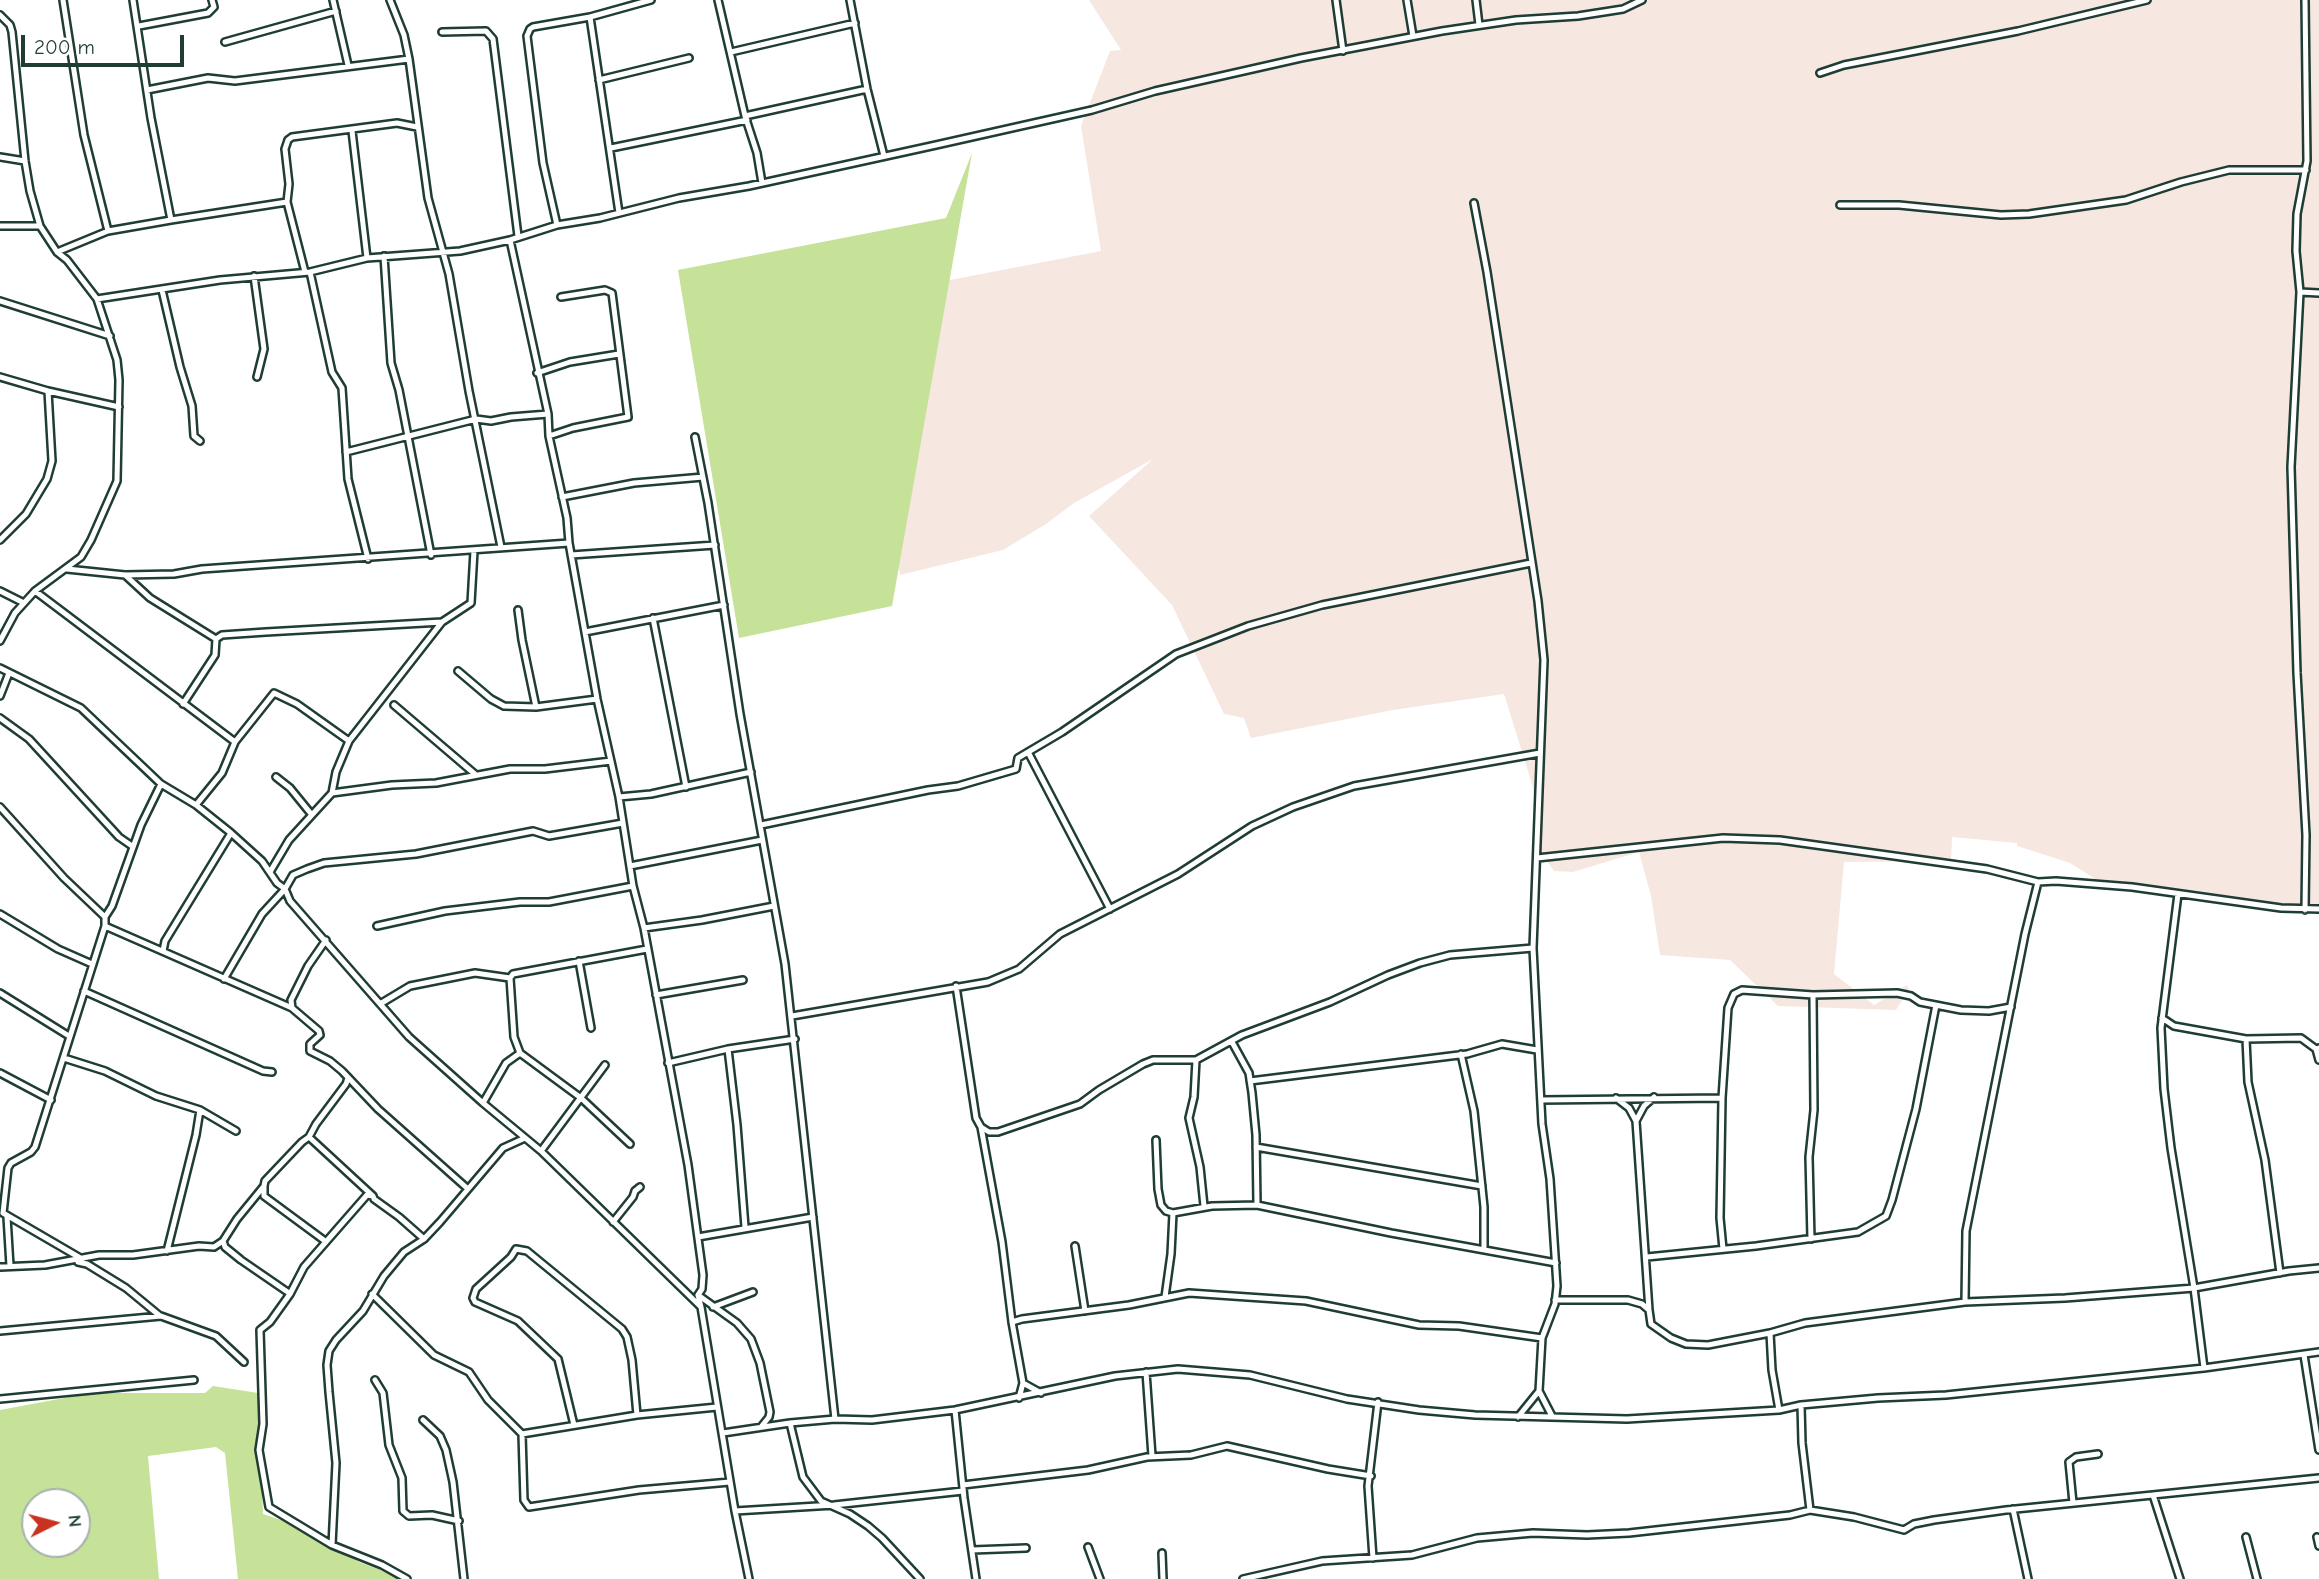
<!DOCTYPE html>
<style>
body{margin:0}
#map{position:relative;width:2319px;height:1579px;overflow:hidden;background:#fff;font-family:"Comic Neue",sans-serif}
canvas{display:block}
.north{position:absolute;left:21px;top:1488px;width:70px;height:70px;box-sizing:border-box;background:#fff;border:2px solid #a5b1ae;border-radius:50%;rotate:84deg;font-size:19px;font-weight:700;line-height:28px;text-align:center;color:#1f3d34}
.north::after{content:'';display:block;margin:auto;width:24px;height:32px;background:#c8321e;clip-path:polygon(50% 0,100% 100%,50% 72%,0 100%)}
.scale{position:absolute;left:21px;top:35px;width:163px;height:32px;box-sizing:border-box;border:4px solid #1f3d34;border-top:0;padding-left:9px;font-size:21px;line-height:24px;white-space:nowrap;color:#1f3d34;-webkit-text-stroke:5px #fff;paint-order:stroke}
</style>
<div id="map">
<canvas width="2319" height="1579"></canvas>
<div class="north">N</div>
<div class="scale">200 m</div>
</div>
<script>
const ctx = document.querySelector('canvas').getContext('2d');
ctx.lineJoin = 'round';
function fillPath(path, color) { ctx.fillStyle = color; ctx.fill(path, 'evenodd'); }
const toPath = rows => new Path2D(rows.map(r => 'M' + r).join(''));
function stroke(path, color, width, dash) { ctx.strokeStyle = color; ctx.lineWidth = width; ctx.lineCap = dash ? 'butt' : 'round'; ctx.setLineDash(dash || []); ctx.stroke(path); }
const built = toPath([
 [1089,0,2319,0,2319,905,2281,906,2097,880,2070,863,2017,846,2017,843,1952,837,1951,861,1844,862,1834,974,1874,1005,1907,985,1909,989,1896,1010,1778,1006,1730,960,1660,955,1651,896,1639,852,1573,872,1554,871,1534,843,1537,813,1532,784,1504,694,1393,710,1251,738,1244,718,1224,714,1172,605,1089,516,1153,459,1074,503,1046,524,1003,550,900,575,851,299,1101,251,1081,126,1110,51,1121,50]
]);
const green = toPath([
 [972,153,892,606,739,638,678,270,946,218],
 [213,1386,258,1393,263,1514,293,1524,359,1562,405,1579,238,1579,225,1453,216,1447,148,1456,159,1579,0,1579,0,1410,91,1393,205,1393],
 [35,1502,77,1502,77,1544,35,1544]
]);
const minor = toPath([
 [63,0,84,135,108,231],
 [333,0,348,65],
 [390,0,404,35,409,59,428,198,449,274,469,391,501,547],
 [718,0,745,116,757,153,762,183],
 [850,0,867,89,884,156],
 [1336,0,1343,51],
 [1407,0,1413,36],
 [1476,0,1479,25],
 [2305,0,2307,161,2297,214,2296,251,2300,292,2291,467,2297,673,2306,835,2305,910],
 [0,15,10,25,12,32,25,161,30,191,40,226,57,252,67,260,97,299,117,360,119,380,117,481,91,540,81,557,35,591,15,613,0,641],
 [139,26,208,13,214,7,212,0],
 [442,32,486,31,493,39,518,236],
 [225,42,336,11],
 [731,52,855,23],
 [1820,73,1844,65,2018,31,2147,0],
 [599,80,689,58],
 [147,90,208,78,235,81,409,59],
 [745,116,867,89],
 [352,131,367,258],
 [611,148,747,120],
 [0,157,25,161],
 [287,202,305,272],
 [1474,203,1487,272,1538,601,1544,660,1533,948,1542,1124,1550,1179,1557,1286,1555,1304,1542,1338,1539,1391,1552,1416],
 [1840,205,1899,205,2001,215,2029,214,2126,200,2181,182,2229,170,2306,170],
 [619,213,590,17,651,0],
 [171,220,287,202,289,184,285,149,288,140,292,137,397,123,417,127],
 [557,225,543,163,527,36,530,29,533,27,590,17],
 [0,226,40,226],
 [510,240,548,414,549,436,567,518,569,543,597,699,619,797,633,886,644,928,688,1165,703,1275,702,1289,698,1295,701,1307],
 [57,252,108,231,171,220,151,118,133,0],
 [384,256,391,363,399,390,431,555],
 [310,272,332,372,342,388,348,479,368,559],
 [254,276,264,349,257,377],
 [162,290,180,367,192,406,194,436,200,441],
 [2300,292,2319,293],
 [97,299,220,280,310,272,367,258,460,251,510,240,557,225,600,218,679,198,749,186,936,145,1092,110,1155,91,1301,58,1442,31,1516,20,1578,16,1623,9,1642,0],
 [0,301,110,336],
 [537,373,570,362,619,354],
 [0,377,48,391,119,407],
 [549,436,573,428,628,417,612,293,605,290,561,297],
 [695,437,708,503,740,714,785,964,835,1419],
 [346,452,476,419,491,421,511,417,548,414],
 [562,497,634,483,703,477],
 [0,540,26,514,47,479,52,461,48,391],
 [571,555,715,545],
 [67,569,125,575,174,574,202,569,569,543],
 [125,575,150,598,216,639,222,635,266,632,442,622,471,603,474,551],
 [0,591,24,603],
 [35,591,235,742],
 [518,610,522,640,536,707],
 [653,618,686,787],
 [585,632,724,605],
 [0,668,81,708,161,784,196,805,231,833,262,861,277,883,285,889,290,901,409,1037,483,1103,541,1151,701,1307,735,1511,749,1579],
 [458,671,491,699,504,706,536,707,597,699],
 [0,696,9,673],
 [183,704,215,655,216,639],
 [394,705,476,775],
 [0,718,29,739,119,837,132,846],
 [349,741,442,622],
 [1028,752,1110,909],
 [276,777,290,788,312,815],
 [619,797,651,794,751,772],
 [196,805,222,773,235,742,274,693,297,704,349,741,336,772,332,793],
 [0,807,64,878,105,917],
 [761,825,928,790,958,786,1016,769,1018,758,1062,732,1176,654,1248,626,1322,605,1531,563],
 [1537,858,1723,838,1780,840,1987,869,2038,882,2056,881,2132,887,2281,908,2319,909],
 [630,866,762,840],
 [270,872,289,840,332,793,392,785,436,783,510,769,545,769,611,761],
 [2178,894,2161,1028,2164,1089,2171,1148,2194,1288,2204,1368],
 [0,914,58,949,92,964],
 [105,926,292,1008],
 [377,926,445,911,520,902,549,902,633,886],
 [644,928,702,920,774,906],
 [326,940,308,966,291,1000,292,1008,319,1031,320,1035,310,1044,310,1051,330,1061,342,1071,378,1109,468,1189],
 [163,951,165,941,231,833],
 [579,961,591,1028],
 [224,979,262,914,285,889,293,875,307,869,324,863,416,854,533,831,549,836,623,823],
 [956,986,976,1118,981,1127,989,1132,998,1132,1080,1104,1099,1090,1143,1064,1153,1060,1196,1060,1242,1035,1330,1002,1388,975,1420,963,1450,955,1533,948],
 [84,991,263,1071,272,1072],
 [0,993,69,1036],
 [656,995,743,980],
 [380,1004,410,986,475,973,510,978,513,974,647,949],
 [792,1016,988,982,1019,969,1060,934,1178,874,1252,826,1293,807,1354,786,1540,753],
 [2162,1018,2174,1026,2246,1039,2301,1038,2316,1049,2319,1048],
 [2246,1039,2248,1082,2265,1160,2280,1273],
 [1232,1042,1249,1073,1252,1093,1256,1135,1257,1205],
 [728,1049,737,1125,745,1227],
 [2316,1049,2319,1060],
 [520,1053,581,1098,630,1144],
 [1461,1054,1474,1111,1484,1207,1484,1250],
 [64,1058,105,1071,156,1096,200,1110,196,1135,167,1251],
 [1196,1060,1194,1097,1189,1118,1200,1167,1204,1206],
 [668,1063,728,1049,795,1039],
 [0,1073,51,1100],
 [1250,1081,1467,1054,1502,1044,1537,1050],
 [1616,1098,1629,1108,1636,1121,1649,1310],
 [1541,1100,1722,1098],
 [483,1103,506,1063,520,1053,514,1037,510,978],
 [200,1110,236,1131],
 [1636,1121,1644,1106,1654,1097],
 [981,1127,1002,1242,1012,1322,1023,1383,1019,1398],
 [309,1137,373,1196],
 [1156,1140,1158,1189,1161,1205,1166,1211,1173,1213,1212,1206,1257,1205,1391,1233,1556,1263],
 [1256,1147,1482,1186],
 [541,1151,605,1065],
 [3,1213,8,1168,11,1163,31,1152,35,1147,105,926,105,917,112,906,141,825,161,784],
 [3,1213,82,1259],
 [7,1217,10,1266],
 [613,1222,633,1197,635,1191,640,1187],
 [698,1237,813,1217],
 [1811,1239,1809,1157,1814,1110,1813,995],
 [223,1241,237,1219,264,1186],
 [325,1241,264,1196,264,1186,265,1181,302,1142,309,1137,316,1124,346,1084,348,1078],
 [1075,1246,1085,1311],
 [1723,1249,1720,1218,1722,1098,1728,1008,1734,994,1742,990,1813,995,1897,993,1911,996,1920,1002,1961,1010,1989,1011,2011,1007],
 [1647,1257,1756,1246,1858,1232,1886,1216,1892,1200,1916,1109,1936,1005],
 [78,1262,87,1264,126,1288,160,1316],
 [0,1267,45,1265,99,1255,133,1255,199,1246,214,1247,223,1241,225,1247,241,1260,289,1293],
 [372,1294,434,1355,469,1372,488,1400,522,1434,524,1500,529,1507,639,1490,730,1482],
 [698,1295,737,1323,751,1339,760,1363,770,1412,769,1417,761,1427],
 [1165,1297,1171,1254,1173,1213],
 [1555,1300,1628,1300,1642,1304,1649,1310,1651,1324,1671,1338,1686,1344,1708,1345,1770,1333,1805,1323,1965,1302,2065,1298,2194,1288,2289,1271,2319,1268],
 [1965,1302,1966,1231,2025,934,2038,882],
 [713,1307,753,1292],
 [1012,1322,1022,1319,1129,1305,1189,1293,1306,1301,1419,1325,1459,1326,1542,1338],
 [0,1331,161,1316,216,1336,244,1362],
 [1770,1333,1772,1370,1779,1410],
 [2304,1355,2319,1450],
 [1146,1372,1152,1456],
 [375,1380,383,1393,389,1445,402,1478,403,1511,409,1516,432,1515,459,1521],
 [1023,1383,1041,1393],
 [0,1399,194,1380],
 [1801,1405,1802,1443,1810,1510],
 [955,1410,964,1498,976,1579],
 [1518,1417,1539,1391],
 [423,1420,440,1436,446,1450,453,1482,464,1579],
 [790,1423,803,1477,821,1501,850,1514,868,1526,882,1538,920,1579],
 [574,1425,558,1359,518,1321,475,1302,473,1298,476,1289,511,1257,516,1249,527,1251,622,1329,627,1337,632,1360,637,1415],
 [723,1433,790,1423,835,1419,872,1420,955,1410,1115,1376,1178,1369,1250,1375,1347,1399,1419,1410,1475,1415,1627,1419,1779,1410,1801,1405,1878,1398,1946,1395,2204,1368,2319,1352],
 [522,1434,637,1415,717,1407],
 [963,1485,1088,1470,1147,1457,1191,1455,1227,1446,1328,1469,1371,1476],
 [2153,1495,2180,1579],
 [2073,1503,2069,1462,2076,1457,2098,1454],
 [2013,1509,2028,1579],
 [735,1511,834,1505,963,1491],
 [2246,1537,2257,1579],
 [2317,1537,2319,1546],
 [332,1545,336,1463,329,1392,327,1365,329,1351,336,1340,363,1311,384,1276,404,1252,424,1239,440,1222,503,1148,525,1138],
 [1088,1547,1100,1579],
 [972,1550,1026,1548],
 [1162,1553,1163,1579],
 [1373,1558,1368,1486,1378,1402],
 [407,1579,382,1565,332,1545,269,1507,259,1450,263,1424,260,1330,270,1322,290,1294,304,1267,367,1195,373,1196,374,1199,399,1217,424,1239],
 [1243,1579,1322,1561,1412,1555,1477,1538,1533,1533,1587,1535,1629,1533,1790,1515,1810,1510,1854,1517,1904,1530,1914,1524,1934,1520,2006,1510,2319,1478]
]);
fillPath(built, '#f7e7e1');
fillPath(green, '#c6e198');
stroke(minor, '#1f3d34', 10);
stroke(minor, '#fff', 5);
</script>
